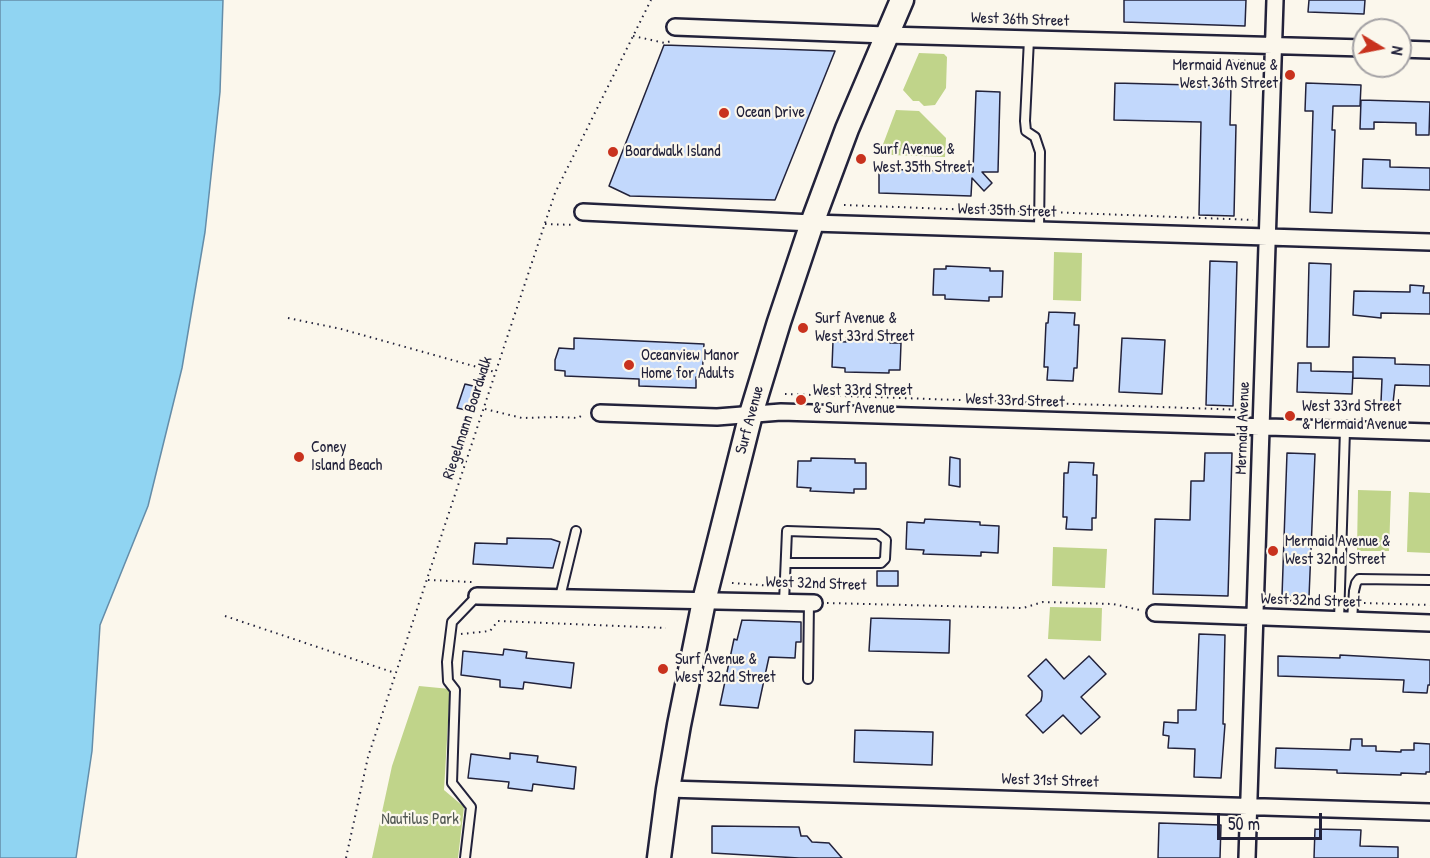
<!DOCTYPE html>
<style>
body{margin:0}
#map{position:relative;width:1430px;height:858px;overflow:hidden;background:#fbf7ec;font-family:"Patrick Hand",sans-serif}
canvas{display:block}
.north{position:absolute;left:1352px;top:18px;width:60px;height:60px;box-sizing:border-box;background:#fbf7ec;border:2px solid #a4a2a5;border-radius:50%;rotate:100deg;font-size:16px;font-weight:700;line-height:24px;text-align:center;color:#22223b}
.north::after{content:'';display:block;margin:auto;width:21px;height:27px;background:#c8321e;clip-path:polygon(50% 0,100% 100%,50% 72%,0 100%)}
.scale{position:absolute;left:1217px;top:813px;width:105px;height:27px;box-sizing:border-box;border:3px solid #22223b;border-top:0;padding-left:8px;font-size:18px;line-height:21px;white-space:nowrap;color:#22223b;-webkit-text-stroke:4px #fbf7ec;paint-order:stroke}
</style>
<div id="map">
<canvas width="1430" height="858"></canvas>
<div class="north">N</div>
<div class="scale">50 m</div>
</div>
<script>
const ctx = document.querySelector('canvas').getContext('2d');
ctx.lineJoin = 'round';
function fillPath(path, color) { ctx.fillStyle = color; ctx.fill(path, 'evenodd'); }
const toPath = rows => new Path2D(rows.map(r => 'M' + r).join(''));
function stroke(path, color, width, dash) { ctx.strokeStyle = color; ctx.lineWidth = width; ctx.lineCap = dash ? 'butt' : 'round'; ctx.setLineDash(dash || []); ctx.stroke(path); }
function drawText(font, color, halo, rows, align = 'center') {
  ctx.font = font + ' "Patrick Hand",sans-serif'; ctx.lineWidth = 4.5; ctx.setLineDash([]); ctx.textBaseline = 'middle'; ctx.strokeStyle = halo; ctx.fillStyle = color; for (const [text, x, y, turn = 0] of rows) {
    ctx.save(); ctx.translate(x, y); ctx.rotate((+turn || 0) * Math.PI / 180); ctx.textAlign = isNaN(turn) ? turn : align; if (halo) ctx.strokeText(text, 0, 0); ctx.fillText(text, 0, 0); ctx.restore();
  }
}
const green = toPath([
 [919,53,944,54,947,57,946,88,935,105,924,106,919,101,913,101,903,90],
 [896,110,919,111,946,138,945,157,892,155,882,147],
 [1054,252,1082,253,1081,301,1053,300],
 [1358,490,1391,491,1389,551,1357,551],
 [1409,492,1430,493,1430,553,1407,552],
 [1053,547,1107,549,1105,588,1052,586],
 [1050,607,1102,608,1101,641,1048,639],
 [419,686,450,689,444,790,464,807,458,858,372,858,392,766]
]);
const water = toPath([
 [0,0,223,0,220,92,205,232,182,368,148,506,100,625,92,751,76,858,0,858,0,0]
]);
const building = toPath([
 [1124,0,1246,0,1245,26,1124,22,1124,0],
 [1309,0,1365,0,1364,14,1308,12,1309,0],
 [664,45,835,51,775,200,630,196,609,186,664,45],
 [1115,83,1231,86,1230,125,1236,125,1234,216,1199,215,1201,122,1114,120,1115,83],
 [1306,83,1361,85,1360,106,1333,106,1332,130,1335,130,1332,213,1310,212,1313,111,1305,111,1306,83],
 [976,91,1000,92,998,172,982,172,992,183,984,191,972,178,971,196,879,193,879,169,973,172,976,91],
 [1361,100,1430,102,1429,135,1416,135,1416,123,1374,122,1374,129,1360,129,1361,100],
 [1363,159,1390,160,1390,167,1430,168,1430,190,1362,188,1363,159],
 [1210,261,1237,262,1233,406,1206,405,1210,261],
 [1309,263,1331,264,1329,347,1307,347,1309,263],
 [946,266,990,268,990,271,1003,271,1002,297,989,297,989,301,945,299,945,295,933,295,934,269,946,269,946,266],
 [1410,285,1424,286,1423,293,1430,293,1430,314,1381,313,1381,318,1353,315,1354,291,1410,292,1410,285],
 [1049,312,1075,313,1074,325,1079,325,1077,368,1074,368,1073,381,1047,380,1048,367,1044,367,1046,323,1048,323,1049,312],
 [574,338,704,344,702,377,696,377,696,388,639,386,639,379,565,376,565,371,555,370,555,360,559,348,574,349,574,338],
 [846,338,890,340,890,343,901,343,900,370,889,370,889,373,845,372,845,368,832,367,833,341,846,342,846,338],
 [1122,338,1165,340,1162,394,1119,392,1122,338],
 [1353,357,1395,358,1395,364,1430,365,1430,386,1395,385,1393,403,1381,402,1382,379,1353,378,1353,357],
 [1298,363,1311,363,1311,371,1353,372,1352,394,1297,392,1298,363],
 [465,384,477,387,470,411,457,408,465,384],
 [1205,453,1232,453,1228,596,1153,594,1155,519,1190,520,1191,481,1204,481,1205,453],
 [1287,453,1315,454,1309,597,1282,596,1287,453],
 [950,457,960,459,960,487,949,485,950,457],
 [811,458,855,459,855,463,866,463,866,489,854,489,854,493,810,491,811,488,797,487,798,461,811,461,811,458],
 [1069,462,1094,463,1093,475,1097,475,1096,518,1092,518,1092,530,1066,529,1067,517,1063,517,1064,473,1068,473,1069,462],
 [925,519,980,522,980,525,999,526,998,553,981,552,981,556,923,554,924,550,906,549,907,522,924,523,925,519],
 [507,538,551,539,560,542,553,568,473,564,475,543,507,544,507,538],
 [877,571,898,571,898,586,877,586,877,571],
 [871,618,950,620,949,653,869,651,871,618],
 [742,620,801,622,801,642,796,642,795,658,769,657,758,708,720,705,734,639,737,640,742,620],
 [1199,634,1225,635,1223,724,1225,724,1221,778,1194,777,1195,749,1168,748,1169,736,1163,735,1164,722,1178,723,1178,710,1196,710,1199,634],
 [504,649,527,652,526,658,574,663,571,688,524,682,523,689,500,687,500,680,461,675,463,651,503,655,504,649],
 [1340,655,1430,660,1430,685,1428,685,1427,693,1403,692,1404,680,1278,676,1278,656,1340,658,1340,655],
 [1089,656,1106,674,1081,697,1100,717,1081,734,1063,715,1043,733,1026,715,1041,701,1042,696,1042,691,1028,676,1046,659,1064,679,1089,656],
 [855,730,933,732,932,765,854,762,855,730],
 [1351,739,1362,739,1362,746,1376,746,1376,751,1401,752,1401,750,1414,750,1414,743,1430,744,1430,772,1426,772,1426,774,1401,773,1401,775,1337,773,1337,770,1275,768,1276,748,1350,750,1351,739],
 [510,753,538,756,537,762,576,767,574,789,533,784,532,791,508,788,509,782,468,778,471,754,510,759,510,753],
 [1159,823,1221,825,1220,858,1158,858,1159,823],
 [712,826,799,827,801,836,807,836,812,842,829,843,842,858,799,858,712,853,712,826],
 [1315,829,1361,830,1360,846,1398,847,1398,858,1314,858,1315,829]
]);
const path = toPath([
 [633,36,665,43,671,41],
 [1220,60,1253,61],
 [844,205,1028,212],
 [1049,212,1253,220],
 [545,224,575,225],
 [288,318,341,329,495,372],
 [785,394,1247,410],
 [485,409,522,418,557,417,578,418,581,416],
 [428,580,472,582],
 [732,583,774,586],
 [1272,600,1328,602],
 [827,603,1023,608,1043,602,1113,604,1140,610],
 [1364,603,1430,605],
 [225,616,395,673],
 [461,634,490,631,498,621,666,628],
 [346,858,368,757,555,193,651,0]
]);
const lane = toPath([
 [1029,39,1025,121,1026,131,1035,137,1040,152,1039,230],
 [560,597,576,531],
 [784,602,787,531,878,534,886,540,885,559,881,563,786,563],
 [1339,620,1345,430],
 [1352,620,1354,591,1356,583,1359,579,1430,580],
 [808,679,809,602],
 [465,858,471,807,452,783,455,690,448,681,447,662,452,622,477,596]
]);
const street = toPath([
 [675,27,886,35,1364,48],
 [1400,49,1430,50],
 [583,212,812,223,1430,242],
 [600,413,717,417,781,412,1430,432],
 [477,596,814,603],
 [1155,613,1430,623],
 [668,789,1430,812],
 [1247,858,1275,0]
]);
const secondary = toPath([
 [659,858,668,789,679,725,704,601,751,414,779,322,812,223,847,129,902,0]
]);
const markers = [
 [1290,75,6,"#c8321e"],
 [724,113,6,"#c8321e"],
 [613,152,6,"#c8321e"],
 [861,159,6,"#c8321e"],
 [803,328,6,"#c8321e"],
 [629,365,6,"#c8321e"],
 [801,400,6,"#c8321e"],
 [1290,416,6,"#c8321e"],
 [299,457,6,"#c8321e"],
 [1273,551,6,"#c8321e"],
 [663,669,6,"#c8321e"]
];
const streetNames = [
 ["West 36th Street",1020,20,2],
 ["West 35th Street",1007,211,2],
 ["West 33rd Street",1015,401,2],
 ["Riegelmann Boardwalk",468,418,-72],
 ["Surf Avenue",750,420,-75],
 ["Mermaid Avenue",1243,428,-88],
 ["West 32nd Street",816,584,2],
 ["West 32nd Street",1311,601,2],
 ["West 31st Street",1050,781,2]
];
const poiNames = [
 ["Mermaid Avenue &",1278,66,"right"],
 ["West 36th Street",1278,84,"right"],
 ["Ocean Drive",736,113],
 ["Surf Avenue &",873,150],
 ["West 35th Street",873,168],
 ["Boardwalk Island",625,152],
 ["Surf Avenue &",815,319],
 ["West 33rd Street",815,337],
 ["Oceanview Manor",641,356],
 ["Home for Adults",641,374],
 ["West 33rd Street",813,391],
 ["& Surf Avenue",813,409],
 ["West 33rd Street",1302,407],
 ["& Mermaid Avenue",1302,425],
 ["Coney",311,448],
 ["Island Beach",311,466],
 ["Mermaid Avenue &",1285,542],
 ["West 32nd Street",1285,560],
 ["Surf Avenue &",675,660],
 ["West 32nd Street",675,678]
];
const parkNames = [
 ["Nautilus Park",420,820]
];
fillPath(green, '#c0d48a');
fillPath(water, '#90d4f2');
stroke(water, '#648da9', 1.5);
fillPath(building, '#c2d8fc');
stroke(building, '#22223b', 1.5);
stroke(lane, '#22223b', 12);
stroke(street, '#22223b', 20);
stroke(secondary, '#22223b', 27);
stroke(path, '#22223b', 2, [1.5, 4.5]);
stroke(lane, '#fbf7ec', 8);
stroke(street, '#fbf7ec', 15);
stroke(secondary, '#fbf7ec', 22);
for (const [x, y, r, color] of markers) { const dot = new Path2D(); dot.arc(x, y, r, 0, 2 * Math.PI); ctx.fillStyle = color; ctx.fill(dot); stroke(dot, '#fbf7ec', 2); }
drawText('16px', '#22223b', '#fbf7ec', streetNames);
drawText('16px', '#22223b', '#fbf7ec', poiNames, 'left');
drawText('16px', '#515753', '#fbf7ec', parkNames);
</script>
